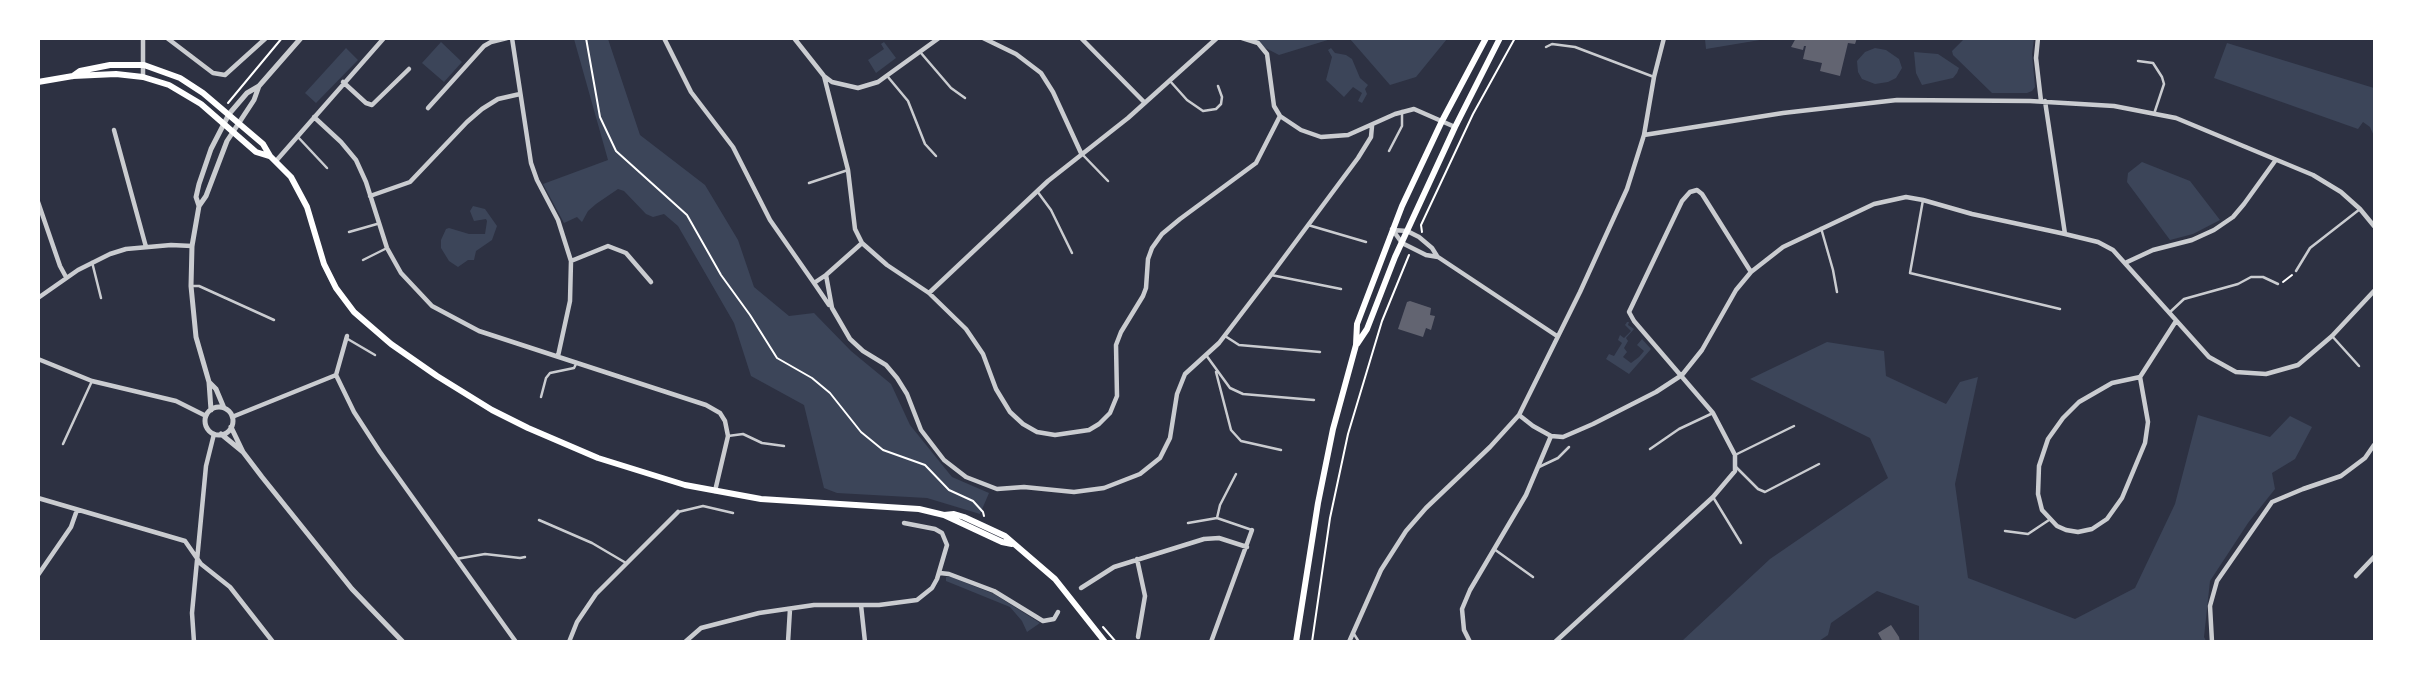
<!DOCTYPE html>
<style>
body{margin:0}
#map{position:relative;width:2413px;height:680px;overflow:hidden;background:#2d3142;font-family:"Roboto Condensed",sans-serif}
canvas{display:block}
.frame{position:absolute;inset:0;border:40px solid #fff;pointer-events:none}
</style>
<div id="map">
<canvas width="2413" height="680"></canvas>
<div class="frame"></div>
</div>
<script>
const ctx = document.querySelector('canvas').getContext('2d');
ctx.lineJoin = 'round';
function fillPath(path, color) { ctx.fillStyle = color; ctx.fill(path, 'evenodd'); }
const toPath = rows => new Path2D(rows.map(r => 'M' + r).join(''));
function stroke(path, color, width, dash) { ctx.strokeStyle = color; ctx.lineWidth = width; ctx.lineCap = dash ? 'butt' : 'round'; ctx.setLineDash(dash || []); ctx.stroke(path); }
const green = toPath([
 [1969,38,2034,39,2032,54,2035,87,2032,91,2027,93,1992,93,1953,55,1952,51,1963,40],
 [574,39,608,39,640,135,705,185,738,240,754,287,789,316,814,313,851,351,891,384,910,425,952,477,989,493,980,514,927,498,837,493,824,488,804,405,751,376,734,323,678,226,664,214,653,217,646,214,624,191,618,189,596,204,588,211,582,222,577,217,564,223,543,184,608,160],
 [1248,39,1331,39,1279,55],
 [1350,39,1447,39,1416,77,1390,85],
 [1705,39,1705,38,1766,39,1706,49],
 [441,42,462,62,444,82,422,63],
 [884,42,896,58,876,73,868,60,884,49,881,44],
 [2227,43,2374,88,2374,136,2370,127,2363,122,2358,129,2214,78],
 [346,48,358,60,316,103,305,93],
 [1331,48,1335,53,1346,55,1352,59,1360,78,1368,85,1365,89,1367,94,1362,103,1358,101,1362,93,1353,87,1344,97,1326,80,1332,57,1328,50],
 [1875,48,1886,50,1899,59,1902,68,1896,78,1888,82,1875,84,1862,79,1858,72,1857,61,1865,52],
 [1914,52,1938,54,1959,68,1957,73,1953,78,1922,85,1916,73],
 [2142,162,2190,181,2220,220,2193,234,2170,240,2127,182,2128,173],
 [473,206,485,209,497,226,492,240,476,251,474,260,468,260,458,267,449,261,441,248,441,240,446,229,449,228,469,234,485,234,487,221,486,219,474,221,470,211],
 [1627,322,1629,322,1628,325,1634,329,1626,338,1628,341,1624,348,1627,352,1623,357,1631,363,1639,357,1644,351,1637,345,1642,339,1651,349,1629,374,1606,359,1609,354,1614,356,1622,343,1618,340,1620,335,1624,338,1631,331,1625,325],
 [1827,342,1884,351,1886,376,1946,404,1960,382,1978,377,1955,484,1968,578,2075,619,2135,588,2175,504,2198,415,2270,437,2290,416,2312,427,2295,459,2272,473,2275,489,2248,523,2210,581,2204,637,2206,641,1919,641,1919,606,1877,591,1831,623,1828,635,1819,641,1682,641,1770,559,1888,478,1870,438,1750,379],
 [946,577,951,577,994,594,1040,623,1027,632,1022,621,1010,607,946,581]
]);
const building = toPath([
 [1796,38,1857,38,1855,44,1848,43,1840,76,1820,71,1822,63,1803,59,1806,46,1804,46,1803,50,1791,47],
 [1410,301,1431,308,1430,315,1435,316,1431,330,1426,328,1423,337,1398,329,1407,302],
 [1891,625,1899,637,1900,642,1883,642,1878,633]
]);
const path = toPath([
 [586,38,600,117,616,151,687,215,721,275,750,315,777,358,812,378,830,393,861,432,883,450,925,465,949,490,973,501,983,512,984,516],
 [228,103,282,38],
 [1422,232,1421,225,1473,114,1515,38],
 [2283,282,2292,275],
 [1103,627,1116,642],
 [1312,642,1330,518,1348,434,1382,321,1409,255]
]);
const service = toPath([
 [1546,47,1552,44,1575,47,1654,77],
 [921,53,951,88,965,98],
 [2138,61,2153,63,2162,77,2164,84,2154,114],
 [888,77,908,101,925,144,936,156],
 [1170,81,1187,100,1203,111,1216,109,1221,104,1222,97,1218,86],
 [297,136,327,168],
 [1389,151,1402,126,1402,111],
 [1081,153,1108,181],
 [809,183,848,170],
 [1037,191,1051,210,1072,253],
 [1923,200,1910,273,2060,309],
 [1308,225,1366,242],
 [1821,228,1833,270,1837,292],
 [349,232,377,224],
 [363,260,387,248],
 [92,262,101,298],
 [2296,271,2310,248,2360,209],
 [1271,275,1341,289],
 [191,286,199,286,274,320],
 [2169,313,2184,299,2238,284,2251,277,2263,277,2278,284],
 [1225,336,1239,345,1320,352],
 [2332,336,2359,366],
 [346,338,375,355],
 [1206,355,1230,388,1243,394,1314,400],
 [1216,372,1231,430,1241,441,1281,450],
 [541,397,546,378,550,373,574,368,577,362],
 [728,436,743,434,762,443,784,446],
 [63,444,92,381],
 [1650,449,1679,429,1713,413],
 [1735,455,1794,426],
 [1539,467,1558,458,1569,447],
 [1736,467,1758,489,1765,492,1819,464],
 [1236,474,1220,505,1217,518,1252,530],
 [1713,497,1741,543],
 [678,512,703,506,733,513],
 [539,520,592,543,626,563],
 [1188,523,1217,518],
 [2005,531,2028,534,2049,520],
 [1494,549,1533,577],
 [456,559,485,554,520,558,525,557],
 [1354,634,1359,642]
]);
const minor = toPath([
 [167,38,213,73,225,75,266,38],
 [512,38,531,163,537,180,558,220,571,261,570,301,558,356],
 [664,38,691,92,733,147,770,220,814,283,826,275],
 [794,38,824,76,832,82,858,88,878,82,939,38],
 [983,38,1016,54,1041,73,1053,92,1081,153],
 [1081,38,1145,103],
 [1242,38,1258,43,1267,54,1274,106,1280,116,1301,130,1321,137,1348,135,1395,114,1414,109,1455,127],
 [2038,38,2036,58,2041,101],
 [824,76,848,170,855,229,862,243,887,265,929,293,966,329,983,354,996,389,1010,412,1023,424,1037,432,1055,435,1089,430,1099,424,1110,413,1117,396,1116,345,1121,332,1143,296,1146,288,1148,259,1152,248,1162,234,1180,219,1256,163,1280,116],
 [143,77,143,38],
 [343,82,366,103,372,105,409,69],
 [2045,101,2065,234,2098,242,2113,250,2209,357,2236,372,2266,374,2298,365,2332,336,2374,291],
 [428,108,484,46,491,42,507,38],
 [314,117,341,142,356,160,366,182,387,248,401,273,432,306,479,331,706,405,720,413,725,421,728,436,715,491],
 [114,130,146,247],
 [1644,135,1783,113,1897,100,2030,101,2114,106,2176,118,2313,175,2341,192,2360,209,2374,226],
 [276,161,384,38],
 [370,196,410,182,467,122,482,109,498,99,520,94],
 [38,202,60,266,66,277],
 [1392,229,1402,243,1426,255,1438,257,1557,336],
 [1393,230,1407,231,1419,237,1432,248,1437,256],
 [862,243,826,275,832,308,850,339,863,351,886,365,897,378,907,394,921,430,944,460,966,477,997,489,1024,487,1074,492,1104,488,1140,474,1160,458,1170,438,1177,394,1185,374,1219,343,1271,275,1358,158,1371,137,1372,126],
 [571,261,608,246,626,253,651,282],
 [2125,263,2153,250,2192,240,2214,230,2233,217,2244,204,2275,161],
 [814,283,829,305],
 [929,293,1048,181,1128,118,1217,38],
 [38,298,78,270,110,254,126,249,171,245,192,246],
 [347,336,336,375,354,412,380,452,516,642],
 [38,359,92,381,176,401,206,416],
 [2140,377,2148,422,2145,443,2122,498,2107,519,2092,529,2078,532,2066,530,2057,526,2042,510,2038,494,2039,466,2048,439,2063,418,2079,402,2112,383,2140,377,2176,321],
 [1519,415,1533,426,1551,436,1563,437,1593,424,1656,392,1682,375,1702,350,1736,290,1751,272,1783,247,1874,204,1906,197,1923,200,1972,214,2065,234],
 [232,417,336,375],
 [38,498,185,541,201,564,230,587,273,642],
 [1137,559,1145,596,1138,637],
 [940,573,949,574,994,591,1043,621,1054,619,1058,612],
 [38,575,71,527,77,510],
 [2356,576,2374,557],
 [1081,588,1114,567,1204,539,1219,538,1247,547],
 [861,605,865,642],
 [194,642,192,613,206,466,214,434],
 [569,642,577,622,596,594,678,512],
 [685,642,701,628,759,613,814,605,879,605,917,600,932,588,937,579,947,545,942,533,935,529,904,523],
 [788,642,790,609],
 [1211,642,1252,530],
 [1349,642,1381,570,1406,531,1426,508,1490,447,1519,415,1580,292,1627,189,1644,135,1654,77,1664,38],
 [1470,642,1464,630,1462,609,1470,590,1526,495,1551,436],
 [1555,642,1713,497,1735,471,1735,455,1713,413,1634,321,1629,312,1682,201,1690,192,1697,190,1702,194,1751,272],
 [2212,642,2210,606,2217,581,2272,502,2303,489,2341,476,2365,458,2374,445]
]);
const tertiary = toPath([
 [199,206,206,196,227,141,254,100,259,86],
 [209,382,216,389,224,408],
 '205 421a14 14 0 1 1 28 0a14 14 0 1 1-28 0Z',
 [211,410,209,382,196,337,191,286,192,246,199,206,196,197,199,184,211,149,229,114,247,93,259,86,301,38],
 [231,427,243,452,262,477,352,589,403,642],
 [221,434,243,452]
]);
const secondary = toPath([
 [73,76,80,71,110,65,144,65,180,78,203,93,263,144,270,156,291,177,307,207,324,264,336,288,354,312,391,344,437,376,492,410,528,428,598,458,685,485,761,499,919,509,944,515,1002,542,1012,544],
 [38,82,73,76,116,74,143,77,169,85,201,104,256,152,269,156],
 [1357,344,1367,329,1395,257,1455,127,1500,38],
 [944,515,954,514,964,517,1005,536,1055,579,1105,642],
 [1296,642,1318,503,1333,429,1356,345,1357,324,1402,206,1442,121,1486,38]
]);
fillPath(green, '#3c4559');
fillPath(building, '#626471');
stroke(path, '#fff', 2);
stroke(service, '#caccd0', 2.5);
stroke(minor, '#caccd0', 4.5);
stroke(tertiary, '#caccd0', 5);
stroke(secondary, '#fff', 6);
</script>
